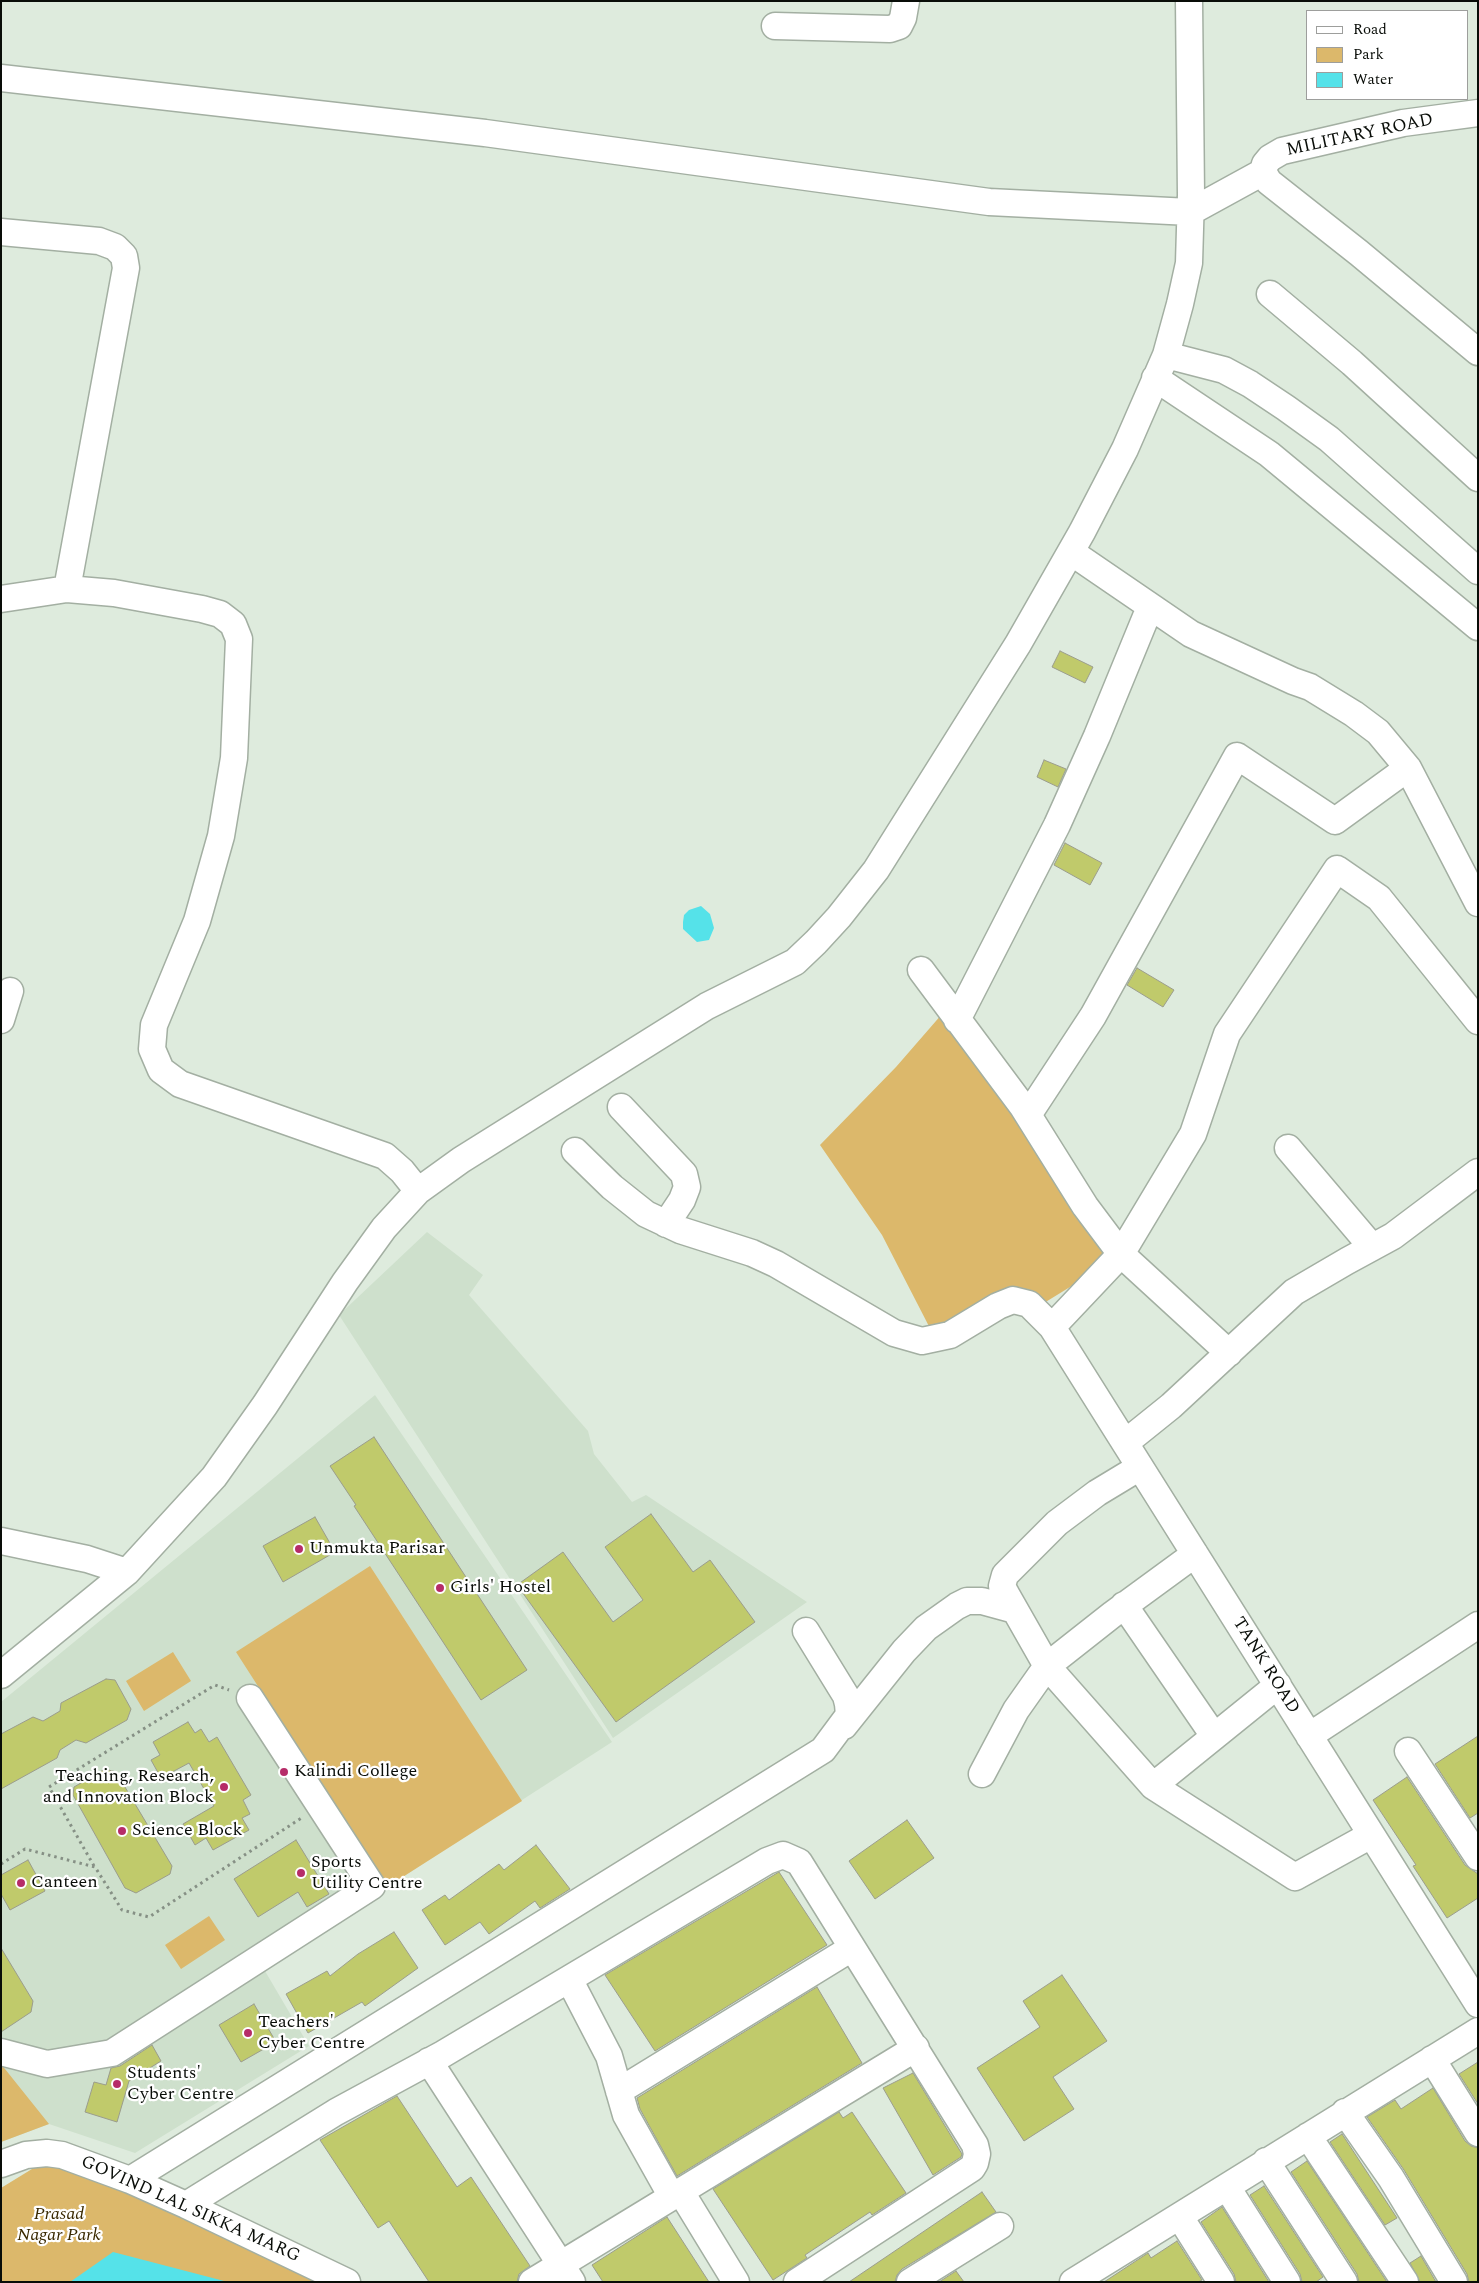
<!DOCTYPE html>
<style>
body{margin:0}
#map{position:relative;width:1479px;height:2283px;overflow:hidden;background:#deebdd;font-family:Spectral,serif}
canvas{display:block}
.frame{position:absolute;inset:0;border:2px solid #090d08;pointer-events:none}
.legend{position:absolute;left:1306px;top:10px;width:162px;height:90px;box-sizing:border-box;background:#fff;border:1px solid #9d9e9c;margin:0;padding:6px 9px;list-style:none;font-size:15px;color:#090d08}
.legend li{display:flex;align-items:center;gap:10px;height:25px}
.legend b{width:25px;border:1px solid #9d9e9c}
</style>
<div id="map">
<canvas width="1479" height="2283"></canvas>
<div class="frame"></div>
<ul class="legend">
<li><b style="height:6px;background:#fff"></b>Road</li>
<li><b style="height:14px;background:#dcb86b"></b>Park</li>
<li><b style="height:14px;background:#55e2e9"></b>Water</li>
</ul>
</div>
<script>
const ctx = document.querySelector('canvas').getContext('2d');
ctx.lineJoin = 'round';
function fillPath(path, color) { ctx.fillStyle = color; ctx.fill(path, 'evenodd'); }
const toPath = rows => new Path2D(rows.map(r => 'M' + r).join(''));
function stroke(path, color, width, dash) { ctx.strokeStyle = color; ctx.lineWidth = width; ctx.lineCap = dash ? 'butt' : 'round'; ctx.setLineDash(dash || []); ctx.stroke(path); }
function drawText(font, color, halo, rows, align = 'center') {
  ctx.font = font + ' Spectral,serif'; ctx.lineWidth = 4.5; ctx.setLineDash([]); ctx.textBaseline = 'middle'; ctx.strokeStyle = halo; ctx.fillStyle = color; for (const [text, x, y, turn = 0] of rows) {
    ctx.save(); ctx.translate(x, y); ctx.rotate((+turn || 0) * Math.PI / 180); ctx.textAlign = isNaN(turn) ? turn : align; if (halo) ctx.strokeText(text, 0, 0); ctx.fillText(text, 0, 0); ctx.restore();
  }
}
const built = toPath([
 [427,1232,483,1275,469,1295,588,1431,594,1454,632,1502,646,1495,807,1602,613,1738,339,1315],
 [375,1395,612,1742,387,1887,265,1971,309,2046,135,2153,49,2124,1,2142,1,1702]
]);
const green = toPath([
 [949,1006,1030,1113,1109,1263,1031,1311,1014,1299,935,1338,882,1235,820,1145,896,1067],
 [370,1566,522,1801,387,1887,236,1652],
 [173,1652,191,1681,144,1711,126,1681],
 [209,1916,225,1940,181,1969,165,1945],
 [1,2064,49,2124,1,2142],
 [45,2161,263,2245,316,2282,1,2282,1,2188]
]);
const water = toPath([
 [701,906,710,914,714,928,709,940,697,942,683,929,683,922,684,915,689,910],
 [113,2252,228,2282,70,2282]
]);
const building = toPath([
 [1060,651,1093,667,1085,683,1052,667,1060,651],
 [1044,760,1066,769,1058,787,1037,777,1044,760],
 [1065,843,1102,863,1090,885,1054,865,1065,843],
 [1137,968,1174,990,1163,1007,1127,985,1137,968],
 [374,1437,527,1670,481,1700,354,1506,356,1505,330,1466,374,1437],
 [651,1514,693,1572,710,1560,755,1622,616,1722,517,1585,563,1552,613,1622,643,1600,605,1547,651,1514],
 [315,1517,335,1552,283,1582,263,1546,315,1517],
 [106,1679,115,1680,131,1709,127,1720,86,1743,76,1740,60,1750,57,1758,1,1789,1,1734,33,1717,43,1721,60,1711,61,1703,106,1679],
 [188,1722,195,1733,201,1729,209,1742,217,1737,251,1795,243,1800,250,1814,242,1818,249,1830,213,1850,206,1838,195,1845,183,1824,214,1806,189,1763,161,1778,151,1760,160,1755,153,1742,188,1722],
 [1478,1736,1478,1813,1470,1818,1435,1764,1478,1736],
 [105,1769,116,1772,172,1866,170,1874,136,1893,125,1888,73,1795,74,1787,105,1769],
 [1407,1777,1465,1865,1478,1874,1478,1898,1447,1918,1413,1866,1416,1865,1373,1800,1407,1777],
 [907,1820,934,1858,875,1899,849,1861,907,1820],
 [296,1840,329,1894,307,1907,298,1892,258,1917,234,1879,296,1840],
 [536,1845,570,1889,540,1908,535,1901,489,1934,480,1922,445,1945,422,1910,445,1895,449,1900,499,1864,504,1870,536,1845],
 [28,1860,45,1891,10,1910,1,1894,1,1875,28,1860],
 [779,1872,827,1945,655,2051,605,1975,779,1872],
 [394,1932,418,1968,365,2006,362,2002,308,2033,286,1994,327,1971,330,1976,358,1954,394,1932],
 [1,1948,33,2001,31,2012,1,2032,1,1948],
 [1062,1975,1107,2041,1053,2077,1074,2109,1024,2141,977,2068,1040,2027,1023,2001,1062,1975],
 [817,1987,862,2063,677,2176,640,2109,637,2098,817,1987],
 [254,2004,276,2042,241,2062,219,2025,254,2004],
 [152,2045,161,2061,129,2081,117,2122,85,2112,94,2082,106,2085,111,2068,120,2066,152,2045],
 [1478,2062,1478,2104,1459,2074,1478,2062],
 [913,2073,962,2154,961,2157,933,2175,883,2088,913,2073],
 [1433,2088,1465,2141,1471,2146,1478,2148,1478,2282,1469,2282,1467,2274,1404,2170,1367,2117,1395,2100,1401,2109,1433,2088],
 [397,2096,457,2187,471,2177,530,2266,519,2274,517,2282,429,2282,389,2221,378,2228,320,2140,397,2096],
 [839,2112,843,2118,852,2112,906,2193,872,2215,870,2212,805,2255,807,2258,773,2280,713,2189,839,2112],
 [1342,2134,1397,2218,1385,2225,1330,2142,1342,2134],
 [1307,2161,1387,2282,1359,2282,1357,2274,1291,2172,1307,2161],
 [1264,2186,1323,2277,1316,2282,1302,2282,1300,2274,1250,2195,1264,2186],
 [982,2192,996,2212,902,2269,897,2275,895,2282,849,2282,982,2192],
 [1222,2207,1269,2282,1236,2282,1234,2274,1201,2222,1222,2207],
 [667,2217,709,2282,603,2282,592,2265,667,2217],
 [1177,2241,1202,2280,1198,2282,1104,2282,1148,2253,1151,2258,1177,2241],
 [1421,2256,1436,2282,1420,2282,1410,2263,1421,2256],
 [956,2271,964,2282,939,2282,956,2271]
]);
const path = toPath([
 [1,1864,25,1849,95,1867,122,1910,149,1917,303,1817],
 [94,1866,49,1787,215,1685,229,1690]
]);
const minor = toPath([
 [775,26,890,29,899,26,903,18,906,1],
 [1,78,485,133,989,202,1190,212,1263,172],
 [1478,113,1403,123,1282,151,1270,158,1265,164,1263,172,1269,182,1359,253,1478,352],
 [1,232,99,241,115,247,124,256,126,268,67,589],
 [1270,294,1352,363,1478,478],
 [1166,355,1224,370,1250,384,1286,408,1329,439,1478,571],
 [1155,378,1269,454,1478,627],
 [1071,552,1191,634,1293,681,1310,687,1354,714,1378,732,1408,768,1478,903],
 [1,599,67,589,114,593,202,609,220,614,233,624,239,639,234,758,221,836,197,921,154,1025,152,1049,161,1070,180,1084,385,1156,402,1171,418,1191],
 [921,970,1023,1107,1085,1206,1121,1254,1229,1353],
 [1,1020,10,991],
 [957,1020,1057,825,1097,736,1150,607],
 [621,1107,684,1174,687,1187,682,1200,666,1224],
 [1028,1115,1093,1016,1237,756,1335,821,1408,768],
 [1288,1148,1372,1247],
 [575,1151,612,1187,646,1214,680,1230,752,1253,776,1264,894,1333,922,1341,950,1335,998,1306,1013,1300,1029,1304,1052,1327,1478,2004],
 [1052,1327,1121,1254,1193,1134,1227,1034,1337,869,1379,898,1478,1021],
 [1125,1443,1171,1406,1294,1292,1347,1261,1393,1236,1478,1172],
 [1140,1467,1097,1493,1057,1523,1005,1575,1002,1586,1006,1594,1047,1666,1153,1786,1295,1877,1371,1835],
 [1,1541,87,1559,127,1572],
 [1124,1605,1214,1736],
 [1,1675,127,1572,214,1477,265,1405,345,1282,384,1228,418,1191,461,1160,707,1006,795,962,816,942,839,917,876,870,1018,644,1082,532,1125,449,1166,355,1180,304,1189,263,1191,195,1189,1],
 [844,1726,904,1651,926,1628,957,1606,967,1601,982,1601,1015,1610],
 [1309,1736,1478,1625],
 [1408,1751,1478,1857],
 [982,1774,1016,1710,1047,1666,1113,1614,1195,1554],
 [1153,1786,1278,1685],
 [1,2052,47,2064,112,2053,372,1886,250,1698],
 [1432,2059,1478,2133],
 [429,2061,572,2282],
 [619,2091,852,1948],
 [1345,2112,1391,2178,1454,2282],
 [1308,2136,1405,2282],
 [1266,2161,1344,2282],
 [1,2164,26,2155,47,2153,62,2155,130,2180,186,2205,347,2282],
 [130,2180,823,1750,849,1715,848,1704,846,1696,806,1631],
 [1227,2187,1287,2282],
 [681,2192,736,2282],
 [672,2197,626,2115,609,2056,569,1979,767,1861,783,1855,799,1862,975,2145,977,2154,975,2163,972,2168,797,2282],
 [186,2205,336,2112,443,2054,569,1979],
 [1180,2217,1221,2282],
 [532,2282,916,2048],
 [910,2282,1000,2226],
 [1073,2282,1478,2031]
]);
const markers = [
 [299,1549,5,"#b62c68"],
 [440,1588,5,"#b62c68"],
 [284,1772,5,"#b62c68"],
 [224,1787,5,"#b62c68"],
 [122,1831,5,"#b62c68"],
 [301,1873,5,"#b62c68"],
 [21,1883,5,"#b62c68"],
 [248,2033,5,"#b62c68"],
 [117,2084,5,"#b62c68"]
];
const streetNames = [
 ["MILITARY ROAD",1360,136,-12],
 ["TANK ROAD",1265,1666,58],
 ["GOVIND LAL SIKKA MARG",190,2210,24]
];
const poiNames = [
 ["Unmukta Parisar",309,1549],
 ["Girls' Hostel",450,1588],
 ["Kalindi College",294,1772],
 ["Teaching, Research,",214,1777,"right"],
 ["and Innovation Block",214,1798,"right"],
 ["Science Block",132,1831],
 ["Sports",311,1863],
 ["Utility Centre",311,1884],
 ["Canteen",31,1883],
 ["Teachers'",258,2023],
 ["Cyber Centre",258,2044],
 ["Students'",127,2074],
 ["Cyber Centre",127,2095]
];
const parkNames = [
 ["Prasad",59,2215],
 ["Nagar Park",59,2236]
];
fillPath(built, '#cee0cc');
fillPath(green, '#dcb86b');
fillPath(water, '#55e2e9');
fillPath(building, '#c0ca6b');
stroke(building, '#9b9d8d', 1);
stroke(minor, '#a3afa2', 29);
stroke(path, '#869085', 3, [2.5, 4]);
stroke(minor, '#fff', 26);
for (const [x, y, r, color] of markers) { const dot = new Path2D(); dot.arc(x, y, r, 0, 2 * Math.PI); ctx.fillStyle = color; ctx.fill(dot); stroke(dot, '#fff', 2); }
drawText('18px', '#090d08', '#fff', streetNames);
drawText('18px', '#090d08', '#fff', poiNames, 'left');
drawText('italic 18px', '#392900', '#fff', parkNames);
</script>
